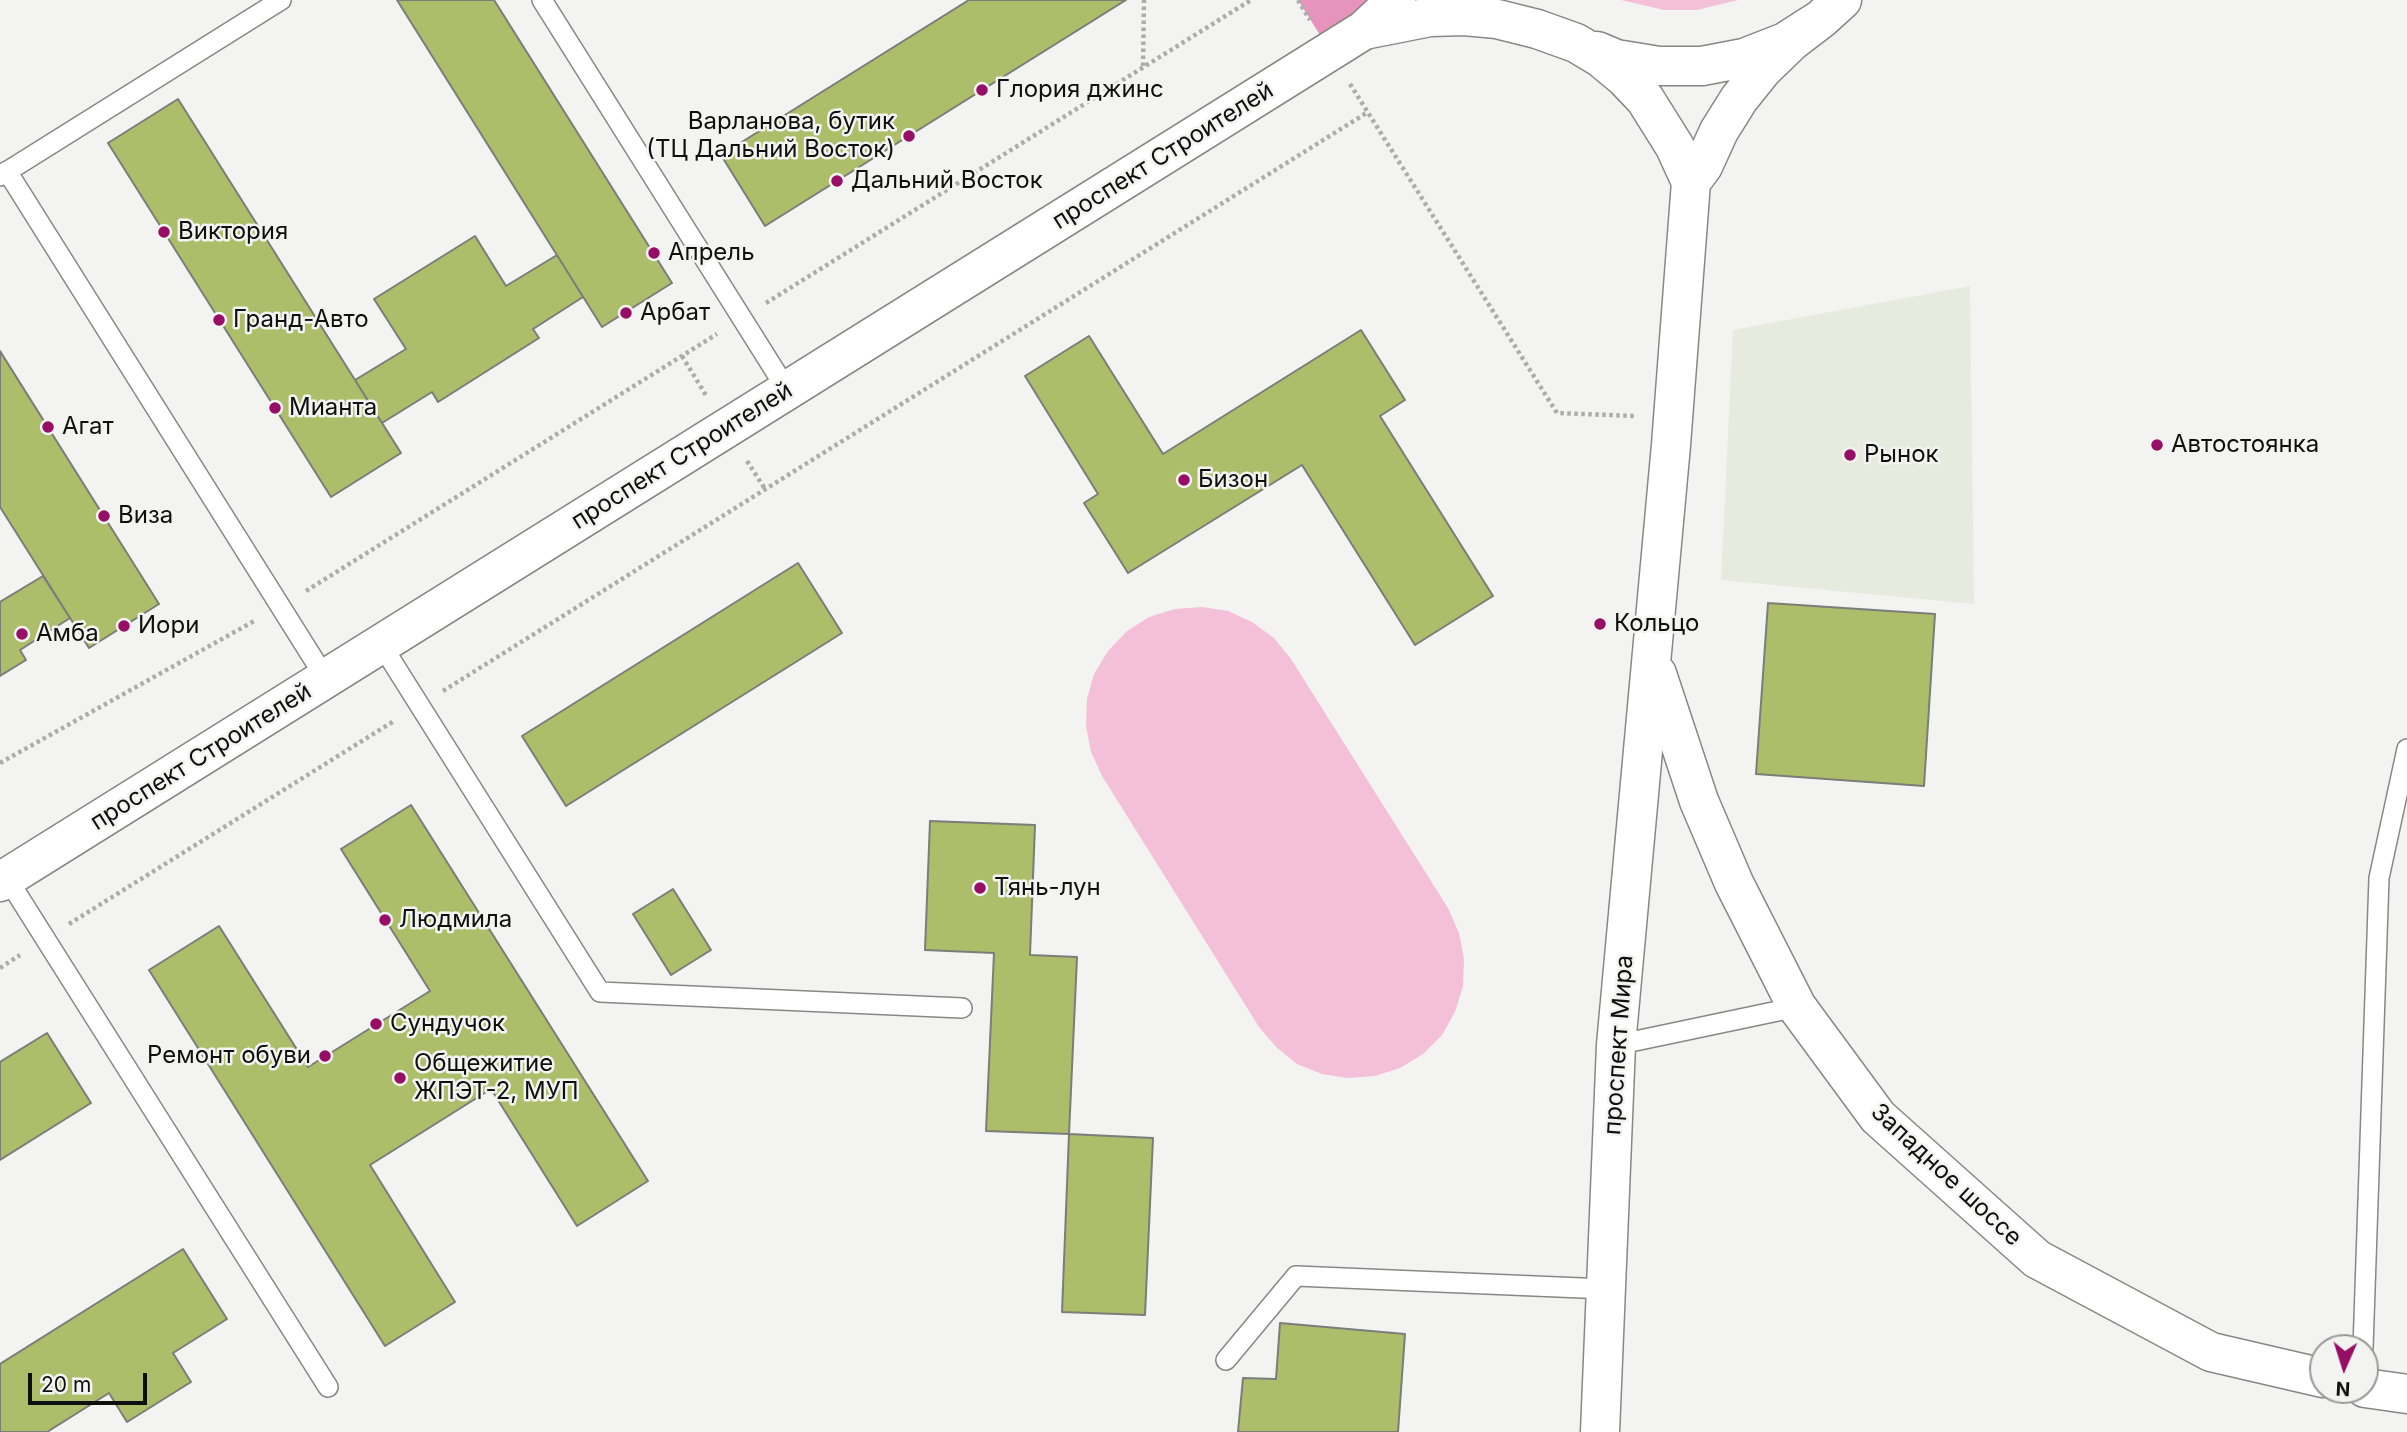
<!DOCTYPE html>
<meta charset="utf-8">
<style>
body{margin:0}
#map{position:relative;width:2407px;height:1432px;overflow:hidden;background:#f3f4f1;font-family:Inter,sans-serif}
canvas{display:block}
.north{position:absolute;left:2309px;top:1334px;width:70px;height:70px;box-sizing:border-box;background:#f3f4f1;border:2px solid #989896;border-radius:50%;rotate:183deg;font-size:19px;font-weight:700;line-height:28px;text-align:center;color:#0f0f0e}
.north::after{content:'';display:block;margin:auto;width:24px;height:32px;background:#960e65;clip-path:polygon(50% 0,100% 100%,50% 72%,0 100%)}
.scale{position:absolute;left:28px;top:1373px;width:119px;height:32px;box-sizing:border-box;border:4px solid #0f0f0e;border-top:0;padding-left:9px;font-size:21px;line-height:24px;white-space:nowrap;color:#0f0f0e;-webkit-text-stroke:5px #f3f4f1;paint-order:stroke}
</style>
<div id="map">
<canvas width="2407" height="1432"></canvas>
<div class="north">N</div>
<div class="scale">20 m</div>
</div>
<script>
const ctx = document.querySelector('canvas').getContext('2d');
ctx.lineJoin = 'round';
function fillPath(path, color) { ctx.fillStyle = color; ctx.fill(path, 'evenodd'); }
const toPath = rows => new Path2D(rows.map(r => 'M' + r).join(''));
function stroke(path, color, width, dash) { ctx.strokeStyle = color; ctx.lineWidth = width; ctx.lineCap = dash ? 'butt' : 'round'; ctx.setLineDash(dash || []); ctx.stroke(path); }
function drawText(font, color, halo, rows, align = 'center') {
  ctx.font = font + ' Inter,sans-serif'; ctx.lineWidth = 5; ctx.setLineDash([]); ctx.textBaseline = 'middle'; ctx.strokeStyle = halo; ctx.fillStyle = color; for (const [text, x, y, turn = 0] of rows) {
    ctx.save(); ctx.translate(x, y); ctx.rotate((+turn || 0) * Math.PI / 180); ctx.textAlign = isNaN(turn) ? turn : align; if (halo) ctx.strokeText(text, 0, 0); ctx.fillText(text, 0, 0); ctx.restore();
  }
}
const built = toPath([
 [1970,286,1974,604,1721,580,1733,330]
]);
const green = toPath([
 [1621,0,1738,0,1697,10,1664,10],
 [1202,607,1228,611,1252,622,1274,638,1291,659,1448,908,1459,933,1464,959,1463,986,1455,1012,1442,1035,1423,1054,1400,1068,1375,1076,1348,1078,1322,1074,1297,1064,1276,1047,1259,1027,1102,776,1091,752,1086,726,1087,699,1094,674,1108,651,1127,631,1149,617,1175,609]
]);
const forest = toPath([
 [1298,0,1396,0,1330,51]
]);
const building = toPath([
 [397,0,494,0,672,283,602,327,397,0],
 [969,0,1126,0,765,226,721,155,969,0],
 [178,99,401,453,331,497,108,143,178,99],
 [475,236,506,286,557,255,583,297,533,329,539,338,438,402,432,392,382,423,355,380,406,349,374,299,475,236],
 [1361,330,1405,400,1380,416,1493,596,1415,645,1302,465,1128,573,1084,503,1098,494,1025,376,1089,336,1163,454,1361,330],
 [0,351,159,604,89,648,0,507,0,351],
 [798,563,842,633,566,806,522,736,798,563],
 [43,576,70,618,20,650,26,660,0,676,0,602,43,576],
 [1768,603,1935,614,1924,786,1756,774,1768,603],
 [411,805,648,1181,577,1226,491,1089,370,1165,455,1302,385,1346,149,970,219,926,308,1067,430,991,341,849,411,805],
 [930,821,1035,825,1030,955,1077,957,1069,1134,986,1131,994,953,925,950,930,821],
 [673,889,711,950,671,975,633,914,673,889],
 [47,1033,91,1103,0,1160,0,1062,47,1033],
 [1069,1134,1153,1138,1145,1315,1062,1312,1069,1134],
 [183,1249,227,1319,173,1353,191,1382,127,1422,109,1393,47,1432,0,1432,0,1364,183,1249],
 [1280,1323,1405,1334,1398,1432,1238,1432,1243,1378,1276,1379,1280,1323]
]);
const path = toPath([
 [1298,0,1310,20],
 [1143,66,1144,0],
 [1350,84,1557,413,1636,416],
 [766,303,1251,0],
 [682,356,707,397],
 [747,461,765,489],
 [306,591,717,334],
 [443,691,1368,112],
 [0,763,256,620],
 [69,924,394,721],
 [0,968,20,955]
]);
const lane = toPath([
 [542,0,787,390],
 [7,171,326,679],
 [0,176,281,0],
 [381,644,600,992,962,1008],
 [7,878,328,1387],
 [1616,1045,1797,1007],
 [2363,1348,2379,878,2407,749],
 [1226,1360,1296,1276,1606,1289]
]);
const secondary = toPath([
 [1364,30,1430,17,1464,16,1497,19,1537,29,1576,43,1601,58,1624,77,1645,99,1675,147,1691,182],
 [1597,51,1616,59,1659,66,1702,66,1744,58,1785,42,1821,19,1842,0],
 [1657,674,1699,801,1734,883,1797,1007,1878,1117,2037,1259,2211,1352,2323,1378],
 [0,882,1364,30,1396,0],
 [2365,1388,2407,1394],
 [1600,1432,1616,1045,1671,445,1691,182,1703,166,1719,131,1739,99,1763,69,1791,42,1821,19]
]);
const markers = [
 [982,90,7,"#960e65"],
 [909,136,7,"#960e65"],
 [837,181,7,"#960e65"],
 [164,232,7,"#960e65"],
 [654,253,7,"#960e65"],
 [626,313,7,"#960e65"],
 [219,320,7,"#960e65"],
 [275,408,7,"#960e65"],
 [48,427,7,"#960e65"],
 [2157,445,7,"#960e65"],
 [1850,455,7,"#960e65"],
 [1184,480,7,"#960e65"],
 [104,516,7,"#960e65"],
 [1600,624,7,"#960e65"],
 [124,626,7,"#960e65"],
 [22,634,7,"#960e65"],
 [980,888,7,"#960e65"],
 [385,920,7,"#960e65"],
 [376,1024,7,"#960e65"],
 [325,1056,7,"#960e65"],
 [400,1078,7,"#960e65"]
];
const poiNames = [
 ["Глория джинс",996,90],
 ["Варланова, бутик",895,122,"right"],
 ["(ТЦ Дальний Восток)",895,150,"right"],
 ["Дальний Восток",851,181],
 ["Виктория",178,232],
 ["Апрель",668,253],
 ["Арбат",640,313],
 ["Гранд-Авто",233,320],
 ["Мианта",289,408],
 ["Агат",62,427],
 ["Автостоянка",2171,445],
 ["Рынок",1864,455],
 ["Бизон",1198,480],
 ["Виза",118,516],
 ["Кольцо",1614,624],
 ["Иори",138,626],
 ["Амба",36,634],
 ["Тянь-лун",994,888],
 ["Людмила",399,920],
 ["Сундучок",390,1024],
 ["Ремонт обуви",311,1056,"right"],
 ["Общежитие",414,1064],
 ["ЖПЭТ-2, МУП",414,1092]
];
const streetNames = [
 ["проспект Строителей",1163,156,-32],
 ["проспект Строителей",682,456,-32],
 ["проспект Строителей",201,757,-32],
 ["проспект Мира",1619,1045,-86],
 ["Западное шоссе",1946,1175,43]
];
fillPath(built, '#e7eadf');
fillPath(green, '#f4bfd8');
fillPath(forest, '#e694bc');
fillPath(building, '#adbe6b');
stroke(building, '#7c7c79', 2);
stroke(lane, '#878885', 22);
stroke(secondary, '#878885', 41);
stroke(path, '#acadab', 4.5, [3.5, 3.5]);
stroke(lane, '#fff', 19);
stroke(secondary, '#fff', 38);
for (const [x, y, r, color] of markers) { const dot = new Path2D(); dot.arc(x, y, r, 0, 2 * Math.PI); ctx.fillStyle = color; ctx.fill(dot); stroke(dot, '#f3f4f1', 2.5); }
drawText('24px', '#0f0f0e', '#f3f4f1', poiNames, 'left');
drawText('24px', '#0f0f0e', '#f3f4f1', streetNames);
</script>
